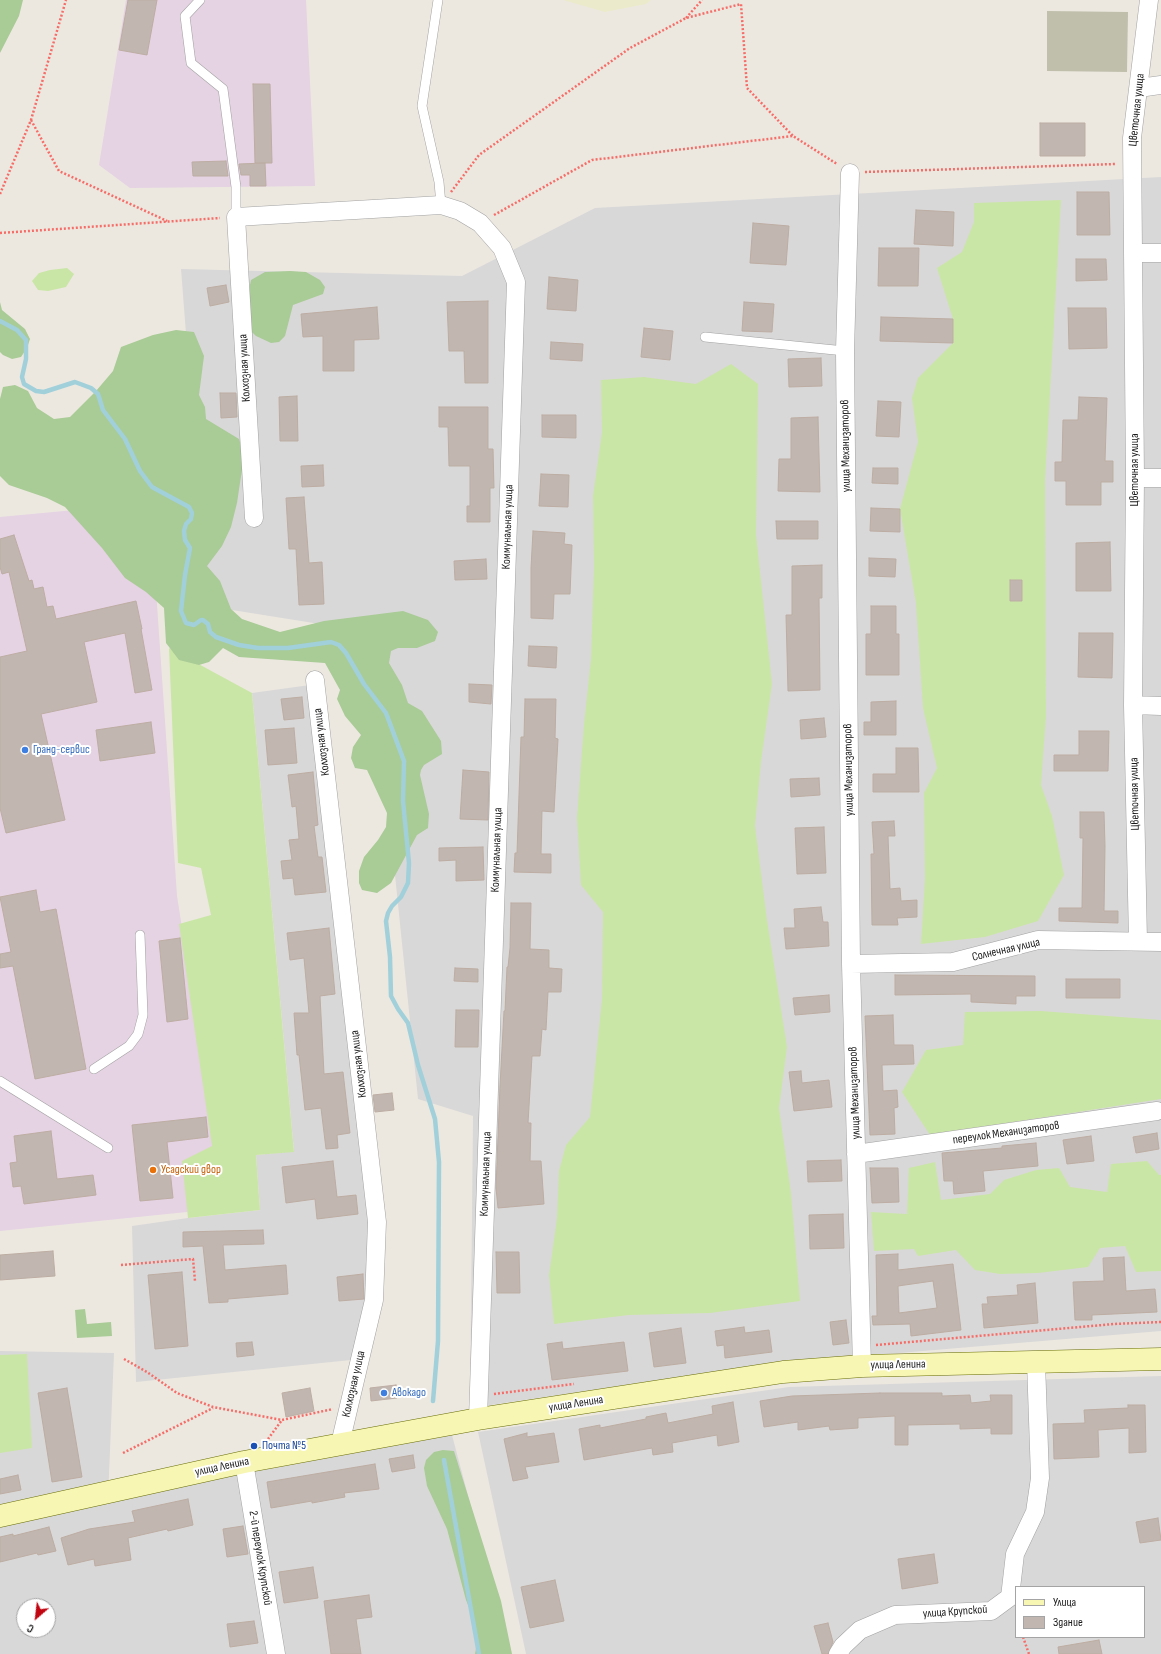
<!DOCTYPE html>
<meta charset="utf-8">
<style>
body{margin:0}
#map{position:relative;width:1161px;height:1654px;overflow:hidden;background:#ece8e0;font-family:"Sofia Sans Condensed",sans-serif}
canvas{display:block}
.legend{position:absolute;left:1015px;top:1586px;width:130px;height:52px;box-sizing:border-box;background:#fff;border:1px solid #a4a4a4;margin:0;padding:5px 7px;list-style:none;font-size:12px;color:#1b1b1b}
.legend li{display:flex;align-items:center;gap:8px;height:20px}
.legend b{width:20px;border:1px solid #a4a4a4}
.north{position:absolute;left:16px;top:1598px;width:40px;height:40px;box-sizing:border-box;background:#fff;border:1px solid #a4a4a4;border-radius:50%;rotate:208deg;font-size:11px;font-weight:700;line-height:16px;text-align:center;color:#1b1b1b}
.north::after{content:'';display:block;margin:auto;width:14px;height:18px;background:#c10511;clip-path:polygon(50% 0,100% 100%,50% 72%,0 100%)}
</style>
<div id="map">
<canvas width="1161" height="1654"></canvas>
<ul class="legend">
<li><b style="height:5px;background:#f7f6b3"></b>Улица</li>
<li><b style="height:11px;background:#c1b7b0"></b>Здание</li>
</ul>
<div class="north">С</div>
</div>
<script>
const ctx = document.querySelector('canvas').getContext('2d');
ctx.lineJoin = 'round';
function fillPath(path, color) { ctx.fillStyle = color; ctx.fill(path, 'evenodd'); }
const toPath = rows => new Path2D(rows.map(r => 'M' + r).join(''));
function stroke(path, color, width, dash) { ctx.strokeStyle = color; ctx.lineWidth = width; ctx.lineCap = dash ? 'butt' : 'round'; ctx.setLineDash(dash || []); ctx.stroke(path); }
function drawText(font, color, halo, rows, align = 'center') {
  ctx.font = font + ' "Sofia Sans Condensed",sans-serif'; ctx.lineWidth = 4; ctx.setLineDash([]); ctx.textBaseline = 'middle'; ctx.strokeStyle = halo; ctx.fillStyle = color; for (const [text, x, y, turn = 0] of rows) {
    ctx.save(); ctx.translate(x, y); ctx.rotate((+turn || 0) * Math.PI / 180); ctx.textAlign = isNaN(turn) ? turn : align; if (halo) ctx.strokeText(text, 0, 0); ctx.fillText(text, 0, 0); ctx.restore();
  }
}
const residential = toPath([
 [1161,177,1161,1331,768,1364,470,1408,473,1116,418,1099,370,632,207,606,181,269,462,276,595,208],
 [310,685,373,1220,372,1298,351,1360,136,1382,132,1226,188,1218,260,1210,256,1155,294,1151,252,693],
 [0,1351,114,1353,108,1499,452,1435,510,1654,0,1654],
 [24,1606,48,1606,48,1630,24,1630],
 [1161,1376,1161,1654,526,1654,478,1432,789,1387],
 [1016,1587,1144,1587,1144,1637,1016,1637]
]);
const industrial = toPath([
 [126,0,306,0,315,186,130,188,99,165],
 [150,503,177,896,226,1208,0,1231,0,517]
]);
const construction = toPath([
 [1047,11,1128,12,1127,72,1047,71]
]);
const farmland = toPath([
 [563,0,651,0,646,4,605,12]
]);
const grass = toPath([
 [1061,200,1045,480,1046,716,1041,785,1052,816,1064,875,1038,921,985,937,921,944,925,878,924,793,937,768,923,708,916,603,900,509,918,442,912,398,918,378,953,343,953,319,937,268,962,252,974,222,974,203],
 [67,268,74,274,66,287,48,291,38,290,32,281,39,273,50,270],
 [731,364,758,384,756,534,772,684,761,762,755,826,767,920,787,1047,779,1108,791,1193,800,1301,710,1313,629,1315,554,1324,549,1275,557,1218,559,1171,566,1145,590,1117,602,999,603,912,581,885,577,818,584,724,591,659,594,567,593,496,602,432,601,380,644,377,696,384],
 [169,648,252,693,294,1152,256,1155,260,1210,188,1218,182,1161,212,1146,179,924,211,915,201,868,178,863],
 [1041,1011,1161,1020,1161,1099,930,1135,902,1092,926,1050,963,1045,965,1012],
 [1147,1161,1159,1175,1161,1175,1161,1271,1136,1272,1125,1246,1100,1248,1088,1267,1038,1273,1000,1274,975,1270,956,1250,918,1256,914,1249,874,1251,871,1212,907,1214,909,1168,935,1162,941,1200,990,1194,1004,1180,1036,1170,1059,1168,1070,1187,1107,1192,1111,1164],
 [27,1354,32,1448,0,1453,0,1355]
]);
const forest = toPath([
 [0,0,23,0,19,16,0,53],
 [290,271,306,272,320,280,325,287,323,294,293,305,285,336,279,342,271,343,256,336,250,330,246,304,251,280,265,272],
 [0,302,2,310,25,329,30,339,27,348,21,357,12,359,3,355,0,352],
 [176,330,194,332,204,356,199,395,205,407,206,419,239,439,244,456,237,503,231,527,222,546,207,566,220,581,231,609,242,619,280,632,324,621,403,611,428,620,438,632,435,641,417,648,398,648,391,651,389,663,402,685,408,703,422,711,441,741,442,754,424,765,421,770,420,775,429,814,428,828,417,835,391,883,377,893,362,890,359,883,359,871,364,857,378,840,386,827,387,813,367,770,355,768,351,758,353,747,361,735,345,716,337,699,340,690,325,663,239,657,223,648,209,662,199,665,179,660,166,643,164,608,146,592,125,578,102,548,65,507,47,498,9,485,0,476,0,399,3,387,15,385,28,391,37,408,54,419,70,417,96,391,113,371,121,347,153,335],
 [85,1309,87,1324,111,1322,112,1336,77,1338,75,1310],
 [443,1450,454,1451,501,1601,512,1654,475,1654,476,1649,475,1622,466,1600,447,1529,427,1486,424,1468,426,1460,434,1452]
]);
const stream = toPath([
 [0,321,17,330,26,340,26,359,22,377,24,384,36,391,44,392,75,382,91,388,98,394,103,410,125,439,140,471,152,487,189,507,192,513,191,519,186,524,184,531,185,540,190,548,185,575,181,611,186,623,194,625,201,620,203,620,208,624,210,632,216,637,239,645,258,648,288,648,331,642,339,645,346,653,364,684,386,713,404,761,403,801,409,863,408,883,401,897,392,906,388,913,386,921,390,957,391,996,398,1009,408,1023,418,1065,435,1119,439,1162,438,1341,433,1401],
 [444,1460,479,1654]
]);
const building = toPath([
 [128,0,157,0,147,55,119,50,128,0],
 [253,84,270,84,272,163,255,163,253,84],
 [1040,123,1085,123,1085,156,1040,156,1040,123],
 [226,161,228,176,193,176,192,162,226,161],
 [265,163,266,186,250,186,250,175,241,175,239,164,265,163],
 [1077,192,1109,192,1110,235,1077,235,1077,192],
 [916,210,954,212,953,246,914,244,916,210],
 [753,223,789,226,786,265,750,263,753,223],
 [879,248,919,248,918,286,878,286,879,248],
 [1076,259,1106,259,1107,280,1076,281,1076,259],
 [549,277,578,280,576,311,547,309,549,277],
 [226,285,229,302,210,306,207,288,226,285],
 [488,301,488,383,465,383,464,351,449,351,447,302,488,301],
 [744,302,774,304,772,332,742,331,744,302],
 [377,307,379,339,354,340,354,371,323,371,323,336,303,337,301,314,377,307],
 [1068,308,1106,308,1107,348,1069,349,1068,308],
 [881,317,953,319,953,343,880,341,881,317],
 [644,328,673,331,670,360,641,357,644,328],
 [551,342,583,344,582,361,550,359,551,342],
 [821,358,822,386,789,387,788,359,821,358],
 [220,393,236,393,237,417,221,418,220,393],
 [297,396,298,441,280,441,279,397,297,396],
 [1079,397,1107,398,1105,461,1113,461,1113,482,1101,482,1101,505,1066,505,1066,481,1055,481,1055,462,1062,462,1063,420,1078,420,1079,397],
 [878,401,901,402,899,437,876,436,878,401],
 [439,407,488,407,488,449,493,449,494,488,490,488,490,522,467,522,467,506,470,506,470,466,449,466,448,427,439,427,439,407],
 [542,415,576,415,576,438,542,437,542,415],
 [818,417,820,492,778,491,779,459,791,459,791,418,818,417],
 [323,465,324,486,302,487,301,466,323,465],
 [873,468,898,468,898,484,872,483,873,468],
 [541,474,569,475,568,507,539,506,541,474],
 [304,497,309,563,322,562,324,604,299,605,296,549,289,549,286,498,304,497],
 [871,508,900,509,900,532,870,531,871,508],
 [776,521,818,521,818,539,777,539,776,521],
 [533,531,565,533,564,544,572,545,570,594,554,594,553,619,531,618,531,568,533,531],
 [14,535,29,581,32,580,34,589,43,587,47,607,53,606,56,619,136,601,142,629,141,629,152,690,135,693,125,633,84,642,97,702,41,714,65,820,6,833,0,808,0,657,27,651,9,572,2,574,0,567,0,539,14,535],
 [1110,542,1111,591,1076,591,1076,543,1110,542],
 [869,558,896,559,895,577,869,576,869,558],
 [486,559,487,579,455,580,454,561,486,559],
 [822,565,822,598,819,598,820,690,788,691,786,615,792,615,792,566,822,565],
 [1010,580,1022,580,1022,601,1010,601,1010,580],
 [871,606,896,606,896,634,899,634,899,675,866,675,866,634,871,634,871,606],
 [1079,633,1113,633,1112,678,1078,677,1079,633],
 [529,646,557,647,556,668,528,666,529,646],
 [469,684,492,685,491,704,469,702,469,684],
 [302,697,304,718,284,720,281,699,302,697],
 [525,699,556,699,555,738,558,739,554,812,542,811,541,854,551,854,551,873,514,872,515,853,517,853,521,737,524,737,525,699],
 [896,701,896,735,864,735,864,722,871,722,871,702,896,701],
 [824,718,826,737,801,739,800,720,824,718],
 [151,722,155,753,100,761,96,730,151,722],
 [294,728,297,763,268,765,265,730,294,728],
 [1079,731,1109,731,1108,771,1054,771,1054,755,1079,755,1079,731],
 [896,748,918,748,919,792,873,792,873,774,896,774,896,748],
 [463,770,489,772,488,820,460,819,463,770],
 [313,772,318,825,314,826,318,857,322,857,326,892,295,895,293,878,283,879,281,861,292,860,289,840,299,839,296,806,292,807,288,775,313,772],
 [819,778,820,795,791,797,790,779,819,778],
 [1080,812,1104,812,1105,846,1104,911,1118,911,1118,923,1059,921,1059,908,1082,908,1083,838,1080,838,1080,812],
 [894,821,895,836,888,836,890,889,900,888,901,901,917,900,917,917,897,918,898,925,872,925,871,854,874,854,872,822,894,821],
 [824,827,826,873,797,874,795,828,824,827],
 [483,847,484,880,456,881,456,860,439,861,439,848,483,847],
 [36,890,40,912,56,909,86,1069,35,1079,13,966,0,968,0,954,11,952,0,897,36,890],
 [511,903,531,903,530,949,549,950,549,968,562,969,561,992,548,992,546,1030,542,1029,540,1056,532,1056,528,1123,531,1123,530,1161,541,1161,544,1204,498,1208,496,1188,500,1086,504,1011,505,1011,507,967,508,967,510,948,511,903],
 [821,907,823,922,828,922,829,946,786,949,784,928,795,928,794,909,821,907],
 [329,928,335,994,320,996,324,1074,343,1072,350,1133,337,1135,338,1148,326,1149,321,1108,305,1110,299,1055,297,1055,294,1013,309,1013,304,958,290,960,287,933,329,928],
 [180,938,188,1019,167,1022,159,941,180,938],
 [455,968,478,969,478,982,454,981,455,968],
 [895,975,1035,976,1035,996,1016,996,1016,1004,971,1002,971,994,895,995,895,975],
 [1066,979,1120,979,1120,998,1066,998,1066,979],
 [829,995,830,1012,795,1015,793,998,829,995],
 [456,1010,479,1010,478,1047,455,1047,456,1010],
 [893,1015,894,1045,913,1045,914,1064,882,1065,883,1091,897,1090,898,1107,894,1108,895,1134,870,1135,865,1016,893,1015],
 [801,1071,802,1083,829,1080,832,1107,794,1111,789,1072,801,1071],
 [392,1093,394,1110,375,1112,373,1095,392,1093],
 [206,1117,208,1137,167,1142,173,1198,140,1201,132,1125,206,1117],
 [51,1131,57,1179,93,1175,96,1195,24,1204,21,1186,13,1187,10,1163,17,1162,14,1136,51,1131],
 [1157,1133,1159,1149,1136,1153,1133,1137,1157,1133],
 [1091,1136,1094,1161,1067,1164,1063,1140,1091,1136],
 [1036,1143,1038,1166,983,1171,985,1191,954,1194,953,1181,944,1181,942,1153,1002,1148,1002,1146,1036,1143],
 [841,1160,842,1181,808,1182,807,1161,841,1160],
 [333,1161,337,1197,356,1195,358,1214,317,1219,315,1199,286,1203,282,1167,333,1161],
 [870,1168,898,1168,899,1202,872,1203,870,1168],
 [843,1214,844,1248,810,1249,809,1215,843,1214],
 [263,1230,264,1244,223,1245,225,1270,286,1265,288,1294,228,1299,228,1302,209,1303,203,1246,183,1247,183,1232,263,1230],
 [53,1251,55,1276,0,1280,0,1255,53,1251],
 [496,1252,519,1252,520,1293,497,1293,496,1252],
 [898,1254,898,1270,953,1264,961,1330,911,1336,910,1324,873,1325,872,1316,877,1316,876,1255,898,1254],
 [933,1281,937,1308,899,1313,898,1286,933,1281],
 [1124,1257,1126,1291,1155,1289,1157,1312,1092,1315,1092,1320,1075,1320,1073,1282,1104,1281,1103,1258,1124,1257],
 [182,1272,188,1346,155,1349,148,1275,182,1272],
 [363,1274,364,1299,339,1301,337,1277,363,1274],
 [1035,1283,1038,1323,984,1328,982,1304,988,1304,987,1297,1018,1295,1017,1285,1035,1283],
 [846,1320,849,1343,833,1345,830,1322,846,1320],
 [744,1327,745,1333,769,1330,772,1352,725,1358,724,1345,717,1346,715,1331,744,1327],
 [681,1328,686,1363,654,1367,649,1333,681,1328],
 [252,1342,254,1355,237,1357,236,1343,252,1342],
 [562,1342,563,1349,624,1342,628,1371,552,1380,547,1344,562,1342],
 [396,1385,397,1398,371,1401,370,1388,396,1385],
 [67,1388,82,1477,52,1482,38,1393,67,1388],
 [310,1388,314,1411,286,1417,282,1393,310,1388],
 [880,1393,942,1393,942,1396,970,1395,971,1403,991,1401,990,1395,1012,1395,1012,1434,991,1434,991,1428,960,1429,960,1424,908,1425,908,1445,895,1445,895,1416,858,1418,858,1428,830,1430,829,1426,798,1430,798,1422,764,1427,760,1401,792,1396,880,1393],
 [733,1402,739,1442,718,1446,717,1435,672,1443,673,1452,653,1455,652,1448,584,1460,579,1429,600,1425,600,1428,646,1419,646,1417,666,1413,668,1423,713,1414,712,1406,733,1402],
 [1128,1405,1145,1405,1146,1452,1129,1453,1129,1428,1098,1430,1099,1457,1054,1459,1053,1424,1085,1423,1084,1410,1128,1408,1128,1405],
 [527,1433,527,1437,554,1433,559,1462,525,1467,528,1478,513,1481,504,1439,527,1433],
 [413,1455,415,1468,392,1472,389,1459,413,1455],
 [375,1464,379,1489,344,1493,345,1497,312,1503,312,1501,271,1508,267,1482,375,1464],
 [18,1475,21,1490,0,1494,0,1479,18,1475],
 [188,1499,193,1525,168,1531,167,1529,128,1538,131,1560,95,1566,94,1559,68,1565,61,1538,89,1529,135,1522,132,1511,188,1499],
 [1158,1518,1161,1540,1140,1543,1136,1522,1158,1518],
 [243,1526,248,1554,227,1557,223,1529,243,1526],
 [49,1527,56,1551,38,1555,37,1553,0,1562,0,1537,13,1534,13,1536,49,1527],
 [934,1554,938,1583,902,1589,898,1559,934,1554],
 [313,1567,318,1598,284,1603,279,1572,313,1567],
 [555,1580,564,1621,530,1628,521,1587,555,1580],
 [369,1595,372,1617,356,1619,361,1654,331,1654,324,1601,369,1595],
 [254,1621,258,1643,230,1647,227,1624,254,1621],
 [828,1623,833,1642,828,1654,822,1654,814,1626,828,1623],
 [1099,1640,1102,1654,1059,1654,1058,1647,1099,1640]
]);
const path = toPath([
 [686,18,702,0],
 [31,120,59,171,167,221],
 [865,172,1116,164],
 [451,192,479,155,630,48,686,18,741,4,747,88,793,136],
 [0,194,31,120,66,0],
 [494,215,592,160,793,136,837,164],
 [0,233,220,218],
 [121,1265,193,1259,195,1281],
 [876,1345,1114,1324,1161,1322],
 [124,1359,147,1372,177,1393,213,1407,282,1420,333,1409],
 [494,1394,574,1384],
 [268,1439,282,1420],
 [123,1453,213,1408],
 [1023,1637,1029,1654]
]);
const lane = toPath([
 [200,0,185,16,191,63,223,89,236,187,236,217],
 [438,0,422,106,439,182,441,205],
 [705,337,845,351],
 [94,1069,129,1046,138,1034,143,1015,140,935],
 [0,1081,108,1148]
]);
const street = toPath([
 [1139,88,1161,85],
 [850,173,845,351,851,964,862,1366],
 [1134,253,1161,253],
 [1135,478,1161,478],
 [254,518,236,217,441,205,460,211,480,223,502,248,516,282,478,1419],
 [315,680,377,1222,374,1300,340,1444],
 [1133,705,1161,706],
 [1138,941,1133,705,1135,478,1132,138,1149,0],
 [851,964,953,962,1038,940,1161,942],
 [856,1154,1157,1111],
 [244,1462,276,1654],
 [838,1654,843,1646,860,1630,895,1615,991,1611,1010,1597,1015,1554,1035,1512,1040,1478,1036,1362]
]);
const secondary = toPath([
 [0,1516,244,1462,478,1419,783,1372,862,1366,1161,1359]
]);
const markers = [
 [25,750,4,"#3f7fe0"],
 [153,1170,4,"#e8710a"],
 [384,1393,4,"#3f7fe0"],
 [254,1446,4,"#1a4fb4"]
];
const streetNames = [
 ["Цветочная улица",1137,110,-84],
 ["Колхозная улица",245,368,-93],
 ["улица Механизаторов",846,446,-91],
 ["Цветочная улица",1135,470,-90],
 ["Коммунальная улица",508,527,-88],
 ["Колхозная улица",322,742,-97],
 ["улица Механизаторов",849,770,-91],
 ["Цветочная улица",1135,794,-91],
 ["Коммунальная улица",497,850,-88],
 ["Солнечная улица",1006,950,-13],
 ["Колхозная улица",359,1064,-97],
 ["улица Механизаторов",855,1093,-92],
 ["переулок Механизаторов",1006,1133,-8],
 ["Коммунальная улица",486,1174,-88],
 ["улица Ленина",898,1365,-1],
 ["Колхозная улица",354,1384,-77],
 ["улица Ленина",576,1404,-9],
 ["улица Ленина",222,1467,-12],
 ["2-й переулок Крупской",260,1558,81],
 ["улица Крупской",955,1612,-4]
];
const shopNames = [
 ["Гранд-сервис",33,750],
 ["Авокадо",392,1393]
];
const foodNames = [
 ["Усадский двор",161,1170]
];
const transitNames = [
 ["Почта №5",262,1446]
];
fillPath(residential, '#d9d8d8');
fillPath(industrial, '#e5d2e3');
fillPath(construction, '#c0bfac');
fillPath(farmland, '#ebebcb');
fillPath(grass, '#cae6a6');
fillPath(forest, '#a9cb96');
stroke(stream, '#a1d0da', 4.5);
fillPath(building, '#c1b7b0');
stroke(building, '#bdada3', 1);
stroke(lane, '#a2a2a2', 10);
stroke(street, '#a2a2a2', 19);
stroke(secondary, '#686d07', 23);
stroke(path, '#f66d68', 2.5, [2, 2]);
stroke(lane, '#fff', 9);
stroke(street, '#fff', 18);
stroke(secondary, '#f7f6b3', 22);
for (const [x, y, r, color] of markers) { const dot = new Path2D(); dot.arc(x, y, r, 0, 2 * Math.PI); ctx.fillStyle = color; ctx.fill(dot); stroke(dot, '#fff', 1.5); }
drawText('12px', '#1b1b1b', '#fff', streetNames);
drawText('12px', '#366cbe', '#fff', shopNames, 'left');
drawText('12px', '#c56008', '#fff', foodNames, 'left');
drawText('12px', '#164399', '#fff', transitNames, 'left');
</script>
